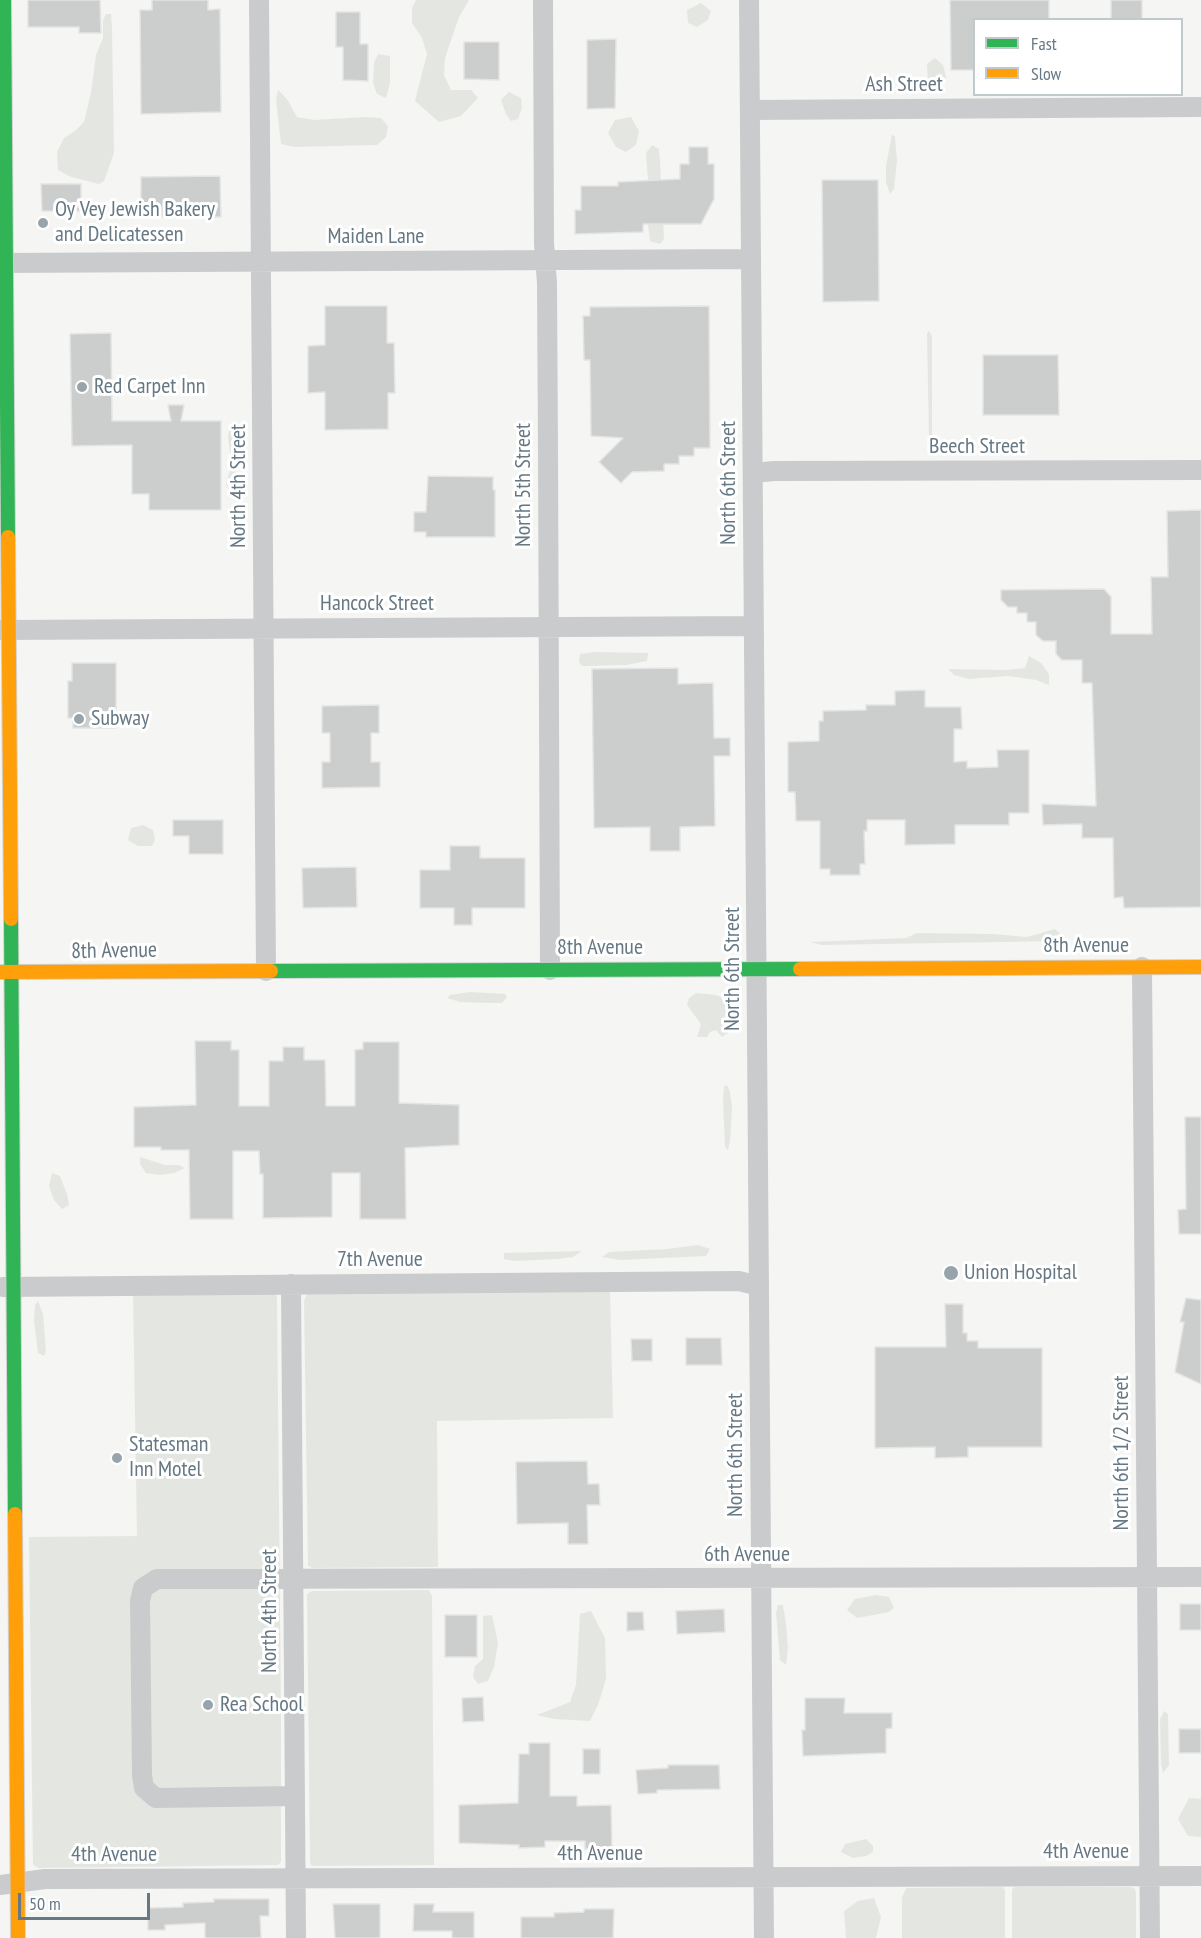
<!DOCTYPE html>
<style>
body{margin:0}
#map{position:relative;width:1201px;height:1938px;overflow:hidden;background:#f5f5f4;font-family:"PT Sans Narrow",sans-serif}
canvas{display:block}
.legend{position:absolute;left:973px;top:18px;width:210px;height:78px;box-sizing:border-box;background:#fff;border:2px solid #c2c9cd;margin:0;padding:8px 10px;list-style:none;font-size:18px;color:#667883}
.legend li{display:flex;align-items:center;gap:12px;height:30px}
.legend b{width:30px;border:2px solid #c2c9cd}
.scale{position:absolute;left:18px;top:1893px;width:132px;height:27px;box-sizing:border-box;border:3px solid #667883;border-top:0;padding-left:8px;font-size:18px;line-height:21px;white-space:nowrap;color:#667883;-webkit-text-stroke:4px #fff;paint-order:stroke}
</style>
<div id="map">
<canvas width="1201" height="1938"></canvas>
<ul class="legend">
<li><b style="height:8px;background:#30b455"></b>Fast</li>
<li><b style="height:8px;background:#ff9f0a"></b>Slow</li>
</ul>
<div class="scale">50 m</div>
</div>
<script>
const ctx = document.querySelector('canvas').getContext('2d');
ctx.lineJoin = 'round';
function fillPath(path, color) { ctx.fillStyle = color; ctx.fill(path, 'evenodd'); }
const toPath = rows => new Path2D(rows.map(r => 'M' + r).join(''));
function stroke(path, color, width, dash) { ctx.strokeStyle = color; ctx.lineWidth = width; ctx.lineCap = dash ? 'butt' : 'round'; ctx.setLineDash(dash || []); ctx.stroke(path); }
function drawText(font, color, halo, rows, align = 'center') {
  ctx.font = font + ' "PT Sans Narrow",sans-serif'; ctx.lineWidth = 6; ctx.setLineDash([]); ctx.textBaseline = 'middle'; ctx.strokeStyle = halo; ctx.fillStyle = color; for (const [text, x, y, turn = 0] of rows) {
    ctx.save(); ctx.translate(x, y); ctx.rotate((+turn || 0) * Math.PI / 180); ctx.textAlign = isNaN(turn) ? turn : align; if (halo) ctx.strokeText(text, 0, 0); ctx.fillText(text, 0, 0); ctx.restore();
  }
}
const green = toPath([
 [416,0,469,0,459,17,445,58,444,75,451,90,471,90,478,98,461,116,439,122,415,101,427,54,422,38,412,23,412,8],
 [701,3,711,11,708,20,697,27,688,23,687,10],
 [106,14,111,14,112,28,114,153,104,181,99,184,71,177,58,170,57,152,64,138,75,131,84,122,91,93,96,55,103,38,103,20],
 [378,54,390,56,390,83,386,98,377,94,373,83,374,63],
 [935,58,943,65,946,77,942,87,935,91,928,84,927,64],
 [278,90,287,99,297,117,314,120,365,117,381,118,388,126,386,137,377,145,294,147,281,144,276,100],
 [509,92,521,98,522,108,518,119,511,121,506,114,501,100],
 [631,117,639,131,636,145,626,152,616,147,608,133,615,120],
 [892,134,895,137,897,161,894,189,890,194,886,182,886,166],
 [652,145,659,149,660,161,664,239,660,244,650,241,648,224,649,194,646,153],
 [929,331,931,334,932,338,932,441,929,438,927,334],
 [234,428,236,436,236,493,229,490,226,484,232,463,228,438,229,431],
 [594,652,648,653,647,661,627,665,589,666,582,666,579,662,580,654],
 [1029,656,1041,663,1049,674,1049,685,1036,680,1008,676,969,679,954,675,948,669,1005,670,1025,668],
 [143,825,153,830,155,840,152,846,138,846,128,840,131,828],
 [1055,929,1063,936,1061,941,822,945,810,942,906,938,917,933,994,934,1027,937],
 [470,992,505,994,507,997,502,1003,490,1003,460,1002,447,998,450,995],
 [696,993,716,995,728,999,728,1033,722,1037,716,1030,710,1032,707,1037,697,1037,701,1024,687,1005,689,998],
 [727,1085,730,1092,732,1108,730,1141,728,1150,725,1147,723,1099,724,1087],
 [140,1157,165,1165,179,1165,185,1168,174,1173,160,1175,146,1173,140,1164],
 [52,1173,60,1176,67,1194,69,1205,62,1209,54,1200,49,1186],
 [698,1245,710,1249,706,1256,620,1260,602,1257,609,1252,667,1249],
 [582,1251,573,1257,558,1259,514,1261,504,1259,504,1253],
 [610,1290,613,1418,437,1421,438,1567,312,1568,308,1566,304,1301,307,1293],
 [133,1292,276,1294,277,1297,281,1713,281,1862,278,1865,39,1868,33,1865,29,1537,137,1536],
 [38,1301,43,1314,46,1352,44,1356,38,1353,34,1320,35,1305],
 [429,1590,432,1596,434,1865,312,1866,310,1863,307,1594,312,1591],
 [876,1595,889,1597,894,1608,889,1612,857,1618,847,1610,855,1599],
 [778,1605,783,1605,786,1624,788,1648,786,1665,780,1660,776,1613],
 [591,1611,605,1638,606,1679,598,1705,590,1721,554,1719,537,1715,570,1702,576,1685,580,1614],
 [492,1615,498,1643,494,1667,488,1681,478,1684,473,1677,475,1666,483,1659,483,1616],
 [1164,1711,1168,1714,1169,1765,1163,1773,1161,1764,1160,1719],
 [1189,1798,1201,1799,1201,1837,1188,1836,1178,1819],
 [866,1839,873,1846,873,1852,866,1856,853,1858,841,1852,845,1844],
 [1003,1887,1005,1890,1005,1938,902,1938,902,1898,906,1888],
 [1016,1887,1131,1887,1135,1889,1136,1894,1136,1938,1012,1938,1012,1891,1013,1888],
 [874,1898,881,1917,876,1938,846,1938,844,1911,858,1901]
]);
const building = toPath([
 [28,0,100,0,101,33,79,33,79,27,28,27,28,0],
 [152,0,208,0,208,10,220,9,221,112,141,114,140,10,152,10,152,0],
 [950,0,1049,0,1049,20,975,20,975,70,951,70,950,0],
 [1111,0,1142,0,1142,20,1111,20,1111,0],
 [336,12,360,12,360,44,368,44,368,81,343,80,343,47,336,47,336,12],
 [616,39,615,108,587,109,587,40,616,39],
 [464,42,499,42,499,80,464,79,464,42],
 [689,147,708,147,708,164,714,164,714,199,701,224,643,224,643,232,575,234,575,210,581,210,581,186,618,186,618,182,680,179,680,164,689,164,689,147],
 [220,176,221,217,141,217,141,177,220,176],
 [822,180,878,180,879,301,823,302,822,180],
 [41,184,81,184,81,211,42,211,41,184],
 [325,306,387,306,387,343,394,343,395,393,388,393,388,429,325,430,325,392,308,393,308,346,325,345,325,306],
 [709,306,710,448,694,448,694,456,679,456,679,464,664,464,664,471,632,472,621,483,599,462,623,438,591,436,590,360,584,360,583,316,590,316,590,307,709,306],
 [111,333,112,421,171,421,168,405,184,405,181,421,221,421,221,510,149,510,149,494,132,494,132,445,72,446,70,334,111,333],
 [983,355,1058,355,1059,415,983,415,983,355],
 [428,476,493,477,493,490,495,490,495,537,426,537,426,532,414,532,414,512,426,512,428,476],
 [1201,510,1201,907,1124,908,1123,897,1114,898,1113,838,1082,838,1082,824,1043,825,1042,804,1096,806,1092,683,1082,683,1082,660,1062,660,1056,654,1056,641,1043,641,1036,635,1036,622,1027,622,1027,613,1017,613,1017,607,1008,607,1001,600,1001,590,1104,589,1111,597,1111,634,1152,634,1151,577,1168,577,1167,511,1201,510],
 [72,663,116,663,116,728,73,728,73,718,68,718,68,681,72,681,72,663],
 [678,668,678,684,713,683,714,738,730,738,730,756,714,756,715,826,680,827,680,851,650,851,650,827,594,828,592,669,678,668],
 [925,690,925,707,961,707,962,729,954,729,954,762,967,761,967,768,998,767,997,750,1029,750,1029,813,1009,813,1009,825,955,825,955,844,905,845,905,820,867,820,867,831,864,831,865,864,860,864,860,875,830,875,830,869,820,869,820,821,796,821,795,792,788,792,788,742,819,741,819,721,823,721,823,711,866,710,866,705,895,705,895,691,925,690],
 [379,705,379,733,371,733,371,762,380,762,380,787,322,788,322,762,330,762,330,733,322,733,322,706,379,705],
 [173,820,223,820,223,854,189,854,189,836,173,836,173,820],
 [450,846,480,846,480,858,525,858,525,908,472,908,472,925,454,925,454,908,420,908,420,870,450,870,450,846],
 [356,867,357,907,303,908,302,868,356,867],
 [195,1041,231,1041,231,1050,239,1050,239,1106,269,1106,269,1061,283,1061,283,1047,304,1047,304,1060,325,1060,326,1106,355,1106,355,1050,363,1049,363,1042,399,1042,399,1103,459,1105,459,1145,405,1148,406,1219,360,1219,360,1173,332,1173,332,1217,263,1218,263,1174,260,1174,259,1151,233,1151,233,1219,190,1219,189,1150,161,1150,161,1147,134,1147,134,1107,196,1105,195,1041],
 [1185,1117,1201,1117,1201,1234,1179,1234,1178,1210,1186,1209,1185,1117],
 [1186,1298,1201,1300,1201,1384,1175,1372,1184,1322,1180,1322,1186,1298],
 [945,1304,963,1304,963,1333,967,1333,967,1341,978,1341,978,1348,1042,1348,1042,1447,968,1447,968,1457,935,1458,935,1447,875,1448,875,1347,946,1347,945,1304],
 [686,1338,721,1338,722,1365,686,1365,686,1338],
 [631,1339,652,1339,652,1361,632,1361,631,1339],
 [587,1461,588,1484,599,1484,600,1505,587,1505,588,1544,568,1544,568,1523,517,1524,516,1462,587,1461],
 [1180,1604,1201,1604,1201,1630,1180,1630,1180,1604],
 [724,1609,725,1632,677,1634,676,1611,724,1609],
 [627,1612,643,1612,644,1630,627,1631,627,1612],
 [445,1615,477,1615,477,1657,445,1657,445,1615],
 [483,1697,484,1721,463,1722,462,1698,483,1697],
 [805,1698,845,1698,844,1713,892,1713,892,1728,886,1729,886,1753,803,1756,802,1730,805,1730,805,1698],
 [1179,1729,1201,1729,1201,1753,1179,1753,1179,1729],
 [529,1743,550,1743,550,1796,577,1796,577,1806,611,1805,612,1848,585,1849,585,1841,545,1841,545,1847,519,1848,519,1845,459,1843,459,1805,518,1803,519,1754,529,1754,529,1743],
 [583,1749,600,1749,600,1774,583,1774,583,1749],
 [668,1765,719,1765,720,1789,657,1790,657,1793,638,1794,636,1770,668,1768,668,1765],
 [214,1899,269,1899,269,1916,260,1916,261,1938,205,1938,205,1923,165,1925,165,1930,148,1930,148,1908,183,1907,183,1903,214,1902,214,1899],
 [333,1904,380,1904,380,1938,335,1938,333,1904],
 [414,1904,434,1904,433,1912,474,1912,474,1938,452,1938,452,1931,413,1931,414,1904],
 [584,1909,614,1909,613,1938,521,1938,521,1917,554,1917,554,1913,584,1912,584,1909]
]);
const street = toPath([
 [259,0,266,971],
 [543,0,544,243,547,283,548,450,550,970],
 [749,0,764,1938],
 [750,110,1201,107],
 [0,263,751,259],
 [753,473,774,471,1201,470],
 [0,630,754,626],
 [1142,967,1150,1938],
 [291,1284,296,1938],
 [3,1287,739,1281,759,1286],
 [295,1796,156,1798,144,1788,142,1775,140,1601,143,1588,157,1579,1201,1577],
 [0,1885,45,1879,1201,1876]
]);
const fast = toPath([
 [4,0,8,537],
 [11,919,15,1514],
 [271,971,800,969]
]);
const slow = toPath([
 [8,537,11,919],
 [800,969,1201,967],
 [0,972,271,971],
 [15,1514,18,1938]
]);
const markers = [
 [43,223,6,"#98a4ab"],
 [82,387,6,"#98a4ab"],
 [79,719,6,"#98a4ab"],
 [951,1273,8,"#98a4ab"],
 [117,1458,6,"#98a4ab"],
 [208,1705,6,"#98a4ab"]
];
const streetNames = [
 ["Ash Street",904,85],
 ["Maiden Lane",376,237],
 ["Beech Street",977,447],
 ["North 6th Street",729,483,-90],
 ["North 5th Street",524,485,-90],
 ["North 4th Street",239,486,-90],
 ["Hancock Street",377,604],
 ["8th Avenue",1086,946],
 ["8th Avenue",600,948],
 ["8th Avenue",114,951,-1],
 ["North 6th Street",733,969,-90],
 ["7th Avenue",380,1260],
 ["North 6th 1/2 Street",1122,1453,-90],
 ["North 6th Street",736,1455,-90],
 ["6th Avenue",747,1555],
 ["North 4th Street",270,1611,-90],
 ["4th Avenue",1086,1852],
 ["4th Avenue",600,1854],
 ["4th Avenue",114,1855]
];
const poiNames = [
 ["Oy Vey Jewish Bakery",55,210],
 ["and Delicatessen",55,235],
 ["Red Carpet Inn",94,387],
 ["Subway",91,719],
 ["Union Hospital",964,1273],
 ["Statesman",129,1445],
 ["Inn Motel",129,1470],
 ["Rea School",220,1705]
];
fillPath(green, '#e4e7e1');
fillPath(building, '#cccece');
stroke(building, '#e4e4e4', 1.5);
stroke(fast, '#d2d3d4', 16);
stroke(slow, '#d2d3d4', 16);
stroke(street, '#cacbcc', 20);
stroke(fast, '#30b455', 14);
stroke(slow, '#ff9f0a', 14);
for (const [x, y, r, color] of markers) { const dot = new Path2D(); dot.arc(x, y, r, 0, 2 * Math.PI); ctx.fillStyle = color; ctx.fill(dot); stroke(dot, '#fff', 2); }
drawText('22px', '#667883', '#fff', streetNames);
drawText('22px', '#667883', '#fff', poiNames, 'left');
</script>
